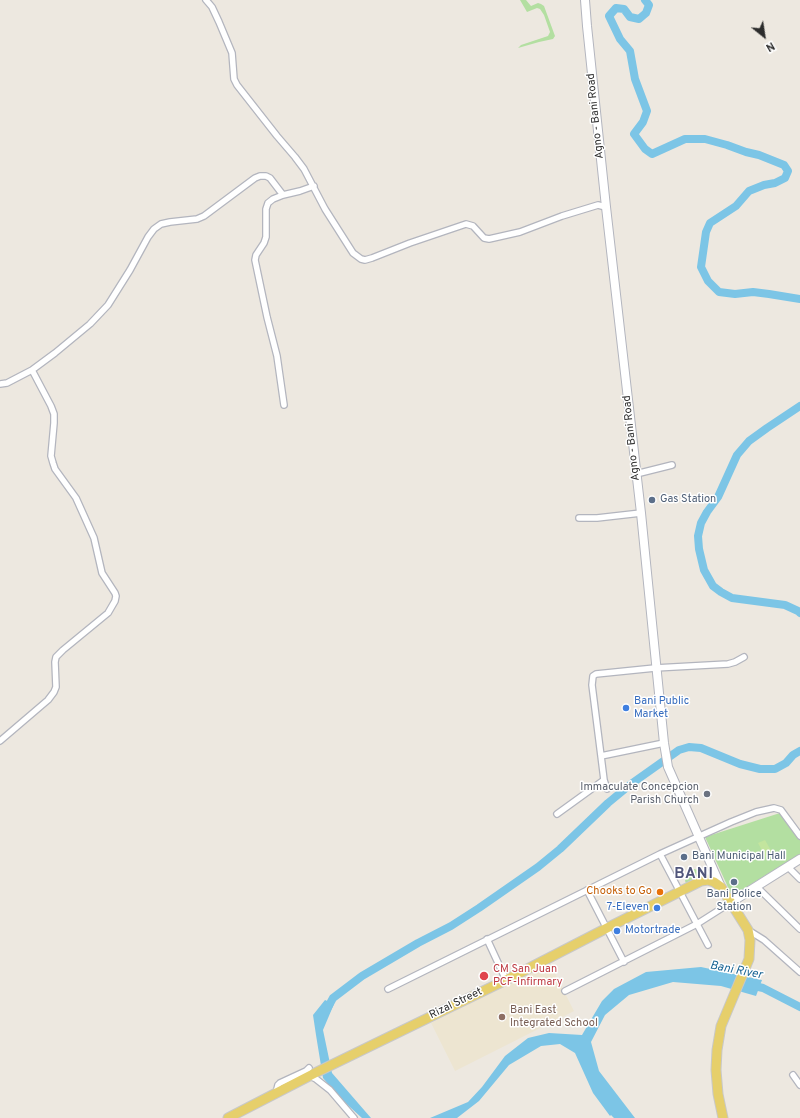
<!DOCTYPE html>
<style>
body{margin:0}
#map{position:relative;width:800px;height:1118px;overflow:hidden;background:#ede8e0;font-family:Overpass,sans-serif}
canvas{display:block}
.north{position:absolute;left:744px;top:16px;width:40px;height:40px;-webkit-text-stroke:3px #fff;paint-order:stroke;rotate:150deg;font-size:11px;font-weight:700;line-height:16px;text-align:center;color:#2c2c2c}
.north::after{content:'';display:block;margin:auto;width:14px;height:18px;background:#2c2c2c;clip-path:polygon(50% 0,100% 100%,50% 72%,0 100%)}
</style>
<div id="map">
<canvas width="800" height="1118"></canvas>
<div class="north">N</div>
</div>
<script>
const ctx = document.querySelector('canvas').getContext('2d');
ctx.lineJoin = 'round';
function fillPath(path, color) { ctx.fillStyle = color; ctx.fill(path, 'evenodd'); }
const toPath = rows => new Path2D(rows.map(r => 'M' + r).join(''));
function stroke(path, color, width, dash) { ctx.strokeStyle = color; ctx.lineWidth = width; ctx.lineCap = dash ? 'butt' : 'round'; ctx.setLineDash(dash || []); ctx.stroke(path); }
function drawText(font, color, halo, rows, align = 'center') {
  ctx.font = font + ' Overpass,sans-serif'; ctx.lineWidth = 3; ctx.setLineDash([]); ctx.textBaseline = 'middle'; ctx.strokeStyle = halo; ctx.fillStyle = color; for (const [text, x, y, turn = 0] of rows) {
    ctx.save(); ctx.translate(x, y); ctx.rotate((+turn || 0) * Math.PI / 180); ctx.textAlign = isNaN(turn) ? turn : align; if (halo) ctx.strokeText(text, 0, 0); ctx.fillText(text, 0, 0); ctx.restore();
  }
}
const education = toPath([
 [550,963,574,1011,455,1071,431,1023]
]);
const green = toPath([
 [520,0,526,0,531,6,538,3,541,4,544,6,555,36,553,39,539,42,518,48,521,45,548,36,550,32,544,15,540,9,537,8,527,12],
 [780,813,800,840,800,854,732,896,705,837],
 [694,869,701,871,703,874,686,883,685,881,687,873]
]);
const pitch = toPath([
 [765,840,773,854,766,858,758,843]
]);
const water = toPath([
 [701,967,762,980,756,996,721,986,673,982,629,995,605,1015,591,1042,599,1071,635,1118,614,1118,611,1115,610,1116,593,1093,575,1053,560,1044,541,1046,509,1065,479,1101,457,1118,430,1118,468,1102,482,1087,505,1056,528,1038,549,1033,582,1035,602,1001,614,989,646,972],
 [325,1000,334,1004,323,1030,332,1073,371,1118,362,1118,341,1099,323,1078,316,1035,313,1015]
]);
const river = toPath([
 [645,0,649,5,646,13,639,19,630,17,624,9,616,8,609,16,620,39,630,51,635,79,647,111,643,122,634,134,645,149,652,154,685,139,705,139,727,145,746,152,759,155,784,165,788,171,785,178,775,183,764,185,749,191,736,206,710,223,706,232,701,267,708,281,719,292,735,294,753,292,769,294,800,299],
 [800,406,767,428,749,441,737,455,718,497,707,512,701,523,698,536,699,549,704,570,713,586,721,592,732,598,785,605,798,611,800,613],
 [750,985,763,988,800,1007],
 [326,1011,333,998,362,976,418,943,451,926,479,908,538,867,560,849,608,803,631,784,679,750,689,747,701,748,740,764,760,769,775,769,786,763,793,755,800,751]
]);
const street = toPath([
 [206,0,212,7,219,22,232,53,234,79,237,85,277,136,295,157,304,169,325,209,353,253,361,259,365,260,372,258,410,243,466,224,473,226,484,238,489,239,520,232,562,216,598,205,606,207],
 [0,384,7,383,32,370,55,353,90,324,108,305,130,270,148,237,154,229,161,224,170,222,197,219,204,216,255,178,260,176,266,176,270,178,283,195],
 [284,405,277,356,267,317,255,260,256,255,264,243,266,237,266,209,268,203,273,199,283,195,300,191,314,186],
 [636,474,672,465],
 [579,518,597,518,641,513],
 [0,741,48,700,54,692,56,687,55,662,56,657,63,650,108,613,115,601,116,596,115,593,102,573,94,538,76,498,55,469,53,463,51,456,54,423,54,414,51,406,32,370],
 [601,756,664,743],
 [607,789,604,780,601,756,592,685,593,676,596,674,655,668,728,664,735,662,744,657],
 [557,814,604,780],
 [660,854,708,945],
 [788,867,800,879],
 [757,887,800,929],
 [587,890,624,962],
 [748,930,764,940,800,972],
 [487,939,506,980],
 [388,989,660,854,731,822,756,812,774,808,781,810,800,836],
 [565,991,697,924,730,903],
 [311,1074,314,1078,316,1079,330,1090,354,1118],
 [793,1075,800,1085],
 [276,1093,278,1085,280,1083,306,1071,309,1068]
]);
const secondary = toPath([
 [585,0,587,26,606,207,641,513,664,743,668,767,721,887],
 [730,903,800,859]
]);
const primary = toPath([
 [228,1118,315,1073,510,978,607,928,701,881,708,880,714,882,721,887,748,930,750,940,749,959,721,1026,717,1050,716,1070,718,1094,723,1118]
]);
const markers = [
 [652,500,4,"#5c6f8a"],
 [626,708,4,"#3f7fe0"],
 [707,794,4,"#6b7280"],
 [684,857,4,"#5c6f8a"],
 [734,882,4,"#5c6f8a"],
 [660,892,4,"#e8710a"],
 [657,908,4,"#3f7fe0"],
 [617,931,4,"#3f7fe0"],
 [484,976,5,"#e0444e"],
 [502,1017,4,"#8d6e63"]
];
const streetNames = [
 ["Agno - Bani Road",596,116,-96],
 ["Agno - Bani Road",632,438,-96],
 ["Rizal Street",456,1004,-26]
];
const serviceNames = [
 ["Gas Station",660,500],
 ["Bani Municipal Hall",692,857],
 ["Bani Police",734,895,"center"],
 ["Station",734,908,"center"]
];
const shopNames = [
 ["Bani Public",634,702],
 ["Market",634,715],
 ["7-Eleven",649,908,"right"],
 ["Motortrade",625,931]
];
const worshipNames = [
 ["Immaculate Concepcion",699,788],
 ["Parish Church",699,801]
];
const foodNames = [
 ["Chooks to Go",652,892]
];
const healthNames = [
 ["CM San Juan",493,970],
 ["PCF-Infirmary",493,983]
];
const educationNames = [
 ["Bani East",510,1011],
 ["Integrated School",510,1024]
];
const waterNames = [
 ["Bani River",736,971,11]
];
const districtNames = [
 ["BANI",694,875]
];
fillPath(education, '#ede5d1');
fillPath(green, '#b3dfa1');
fillPath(pitch, '#c3e59e');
fillPath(water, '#7cc5e6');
stroke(river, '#7cc5e6', 8);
stroke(street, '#b3b5be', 8);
stroke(secondary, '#b3b5be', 10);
stroke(primary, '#c8c8c8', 11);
stroke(street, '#fff', 5.5);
stroke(secondary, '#fff', 8);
stroke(primary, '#e6cf6b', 9);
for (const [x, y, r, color] of markers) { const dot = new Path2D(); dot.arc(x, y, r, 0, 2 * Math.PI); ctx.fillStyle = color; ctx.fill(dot); stroke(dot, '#fff', 1.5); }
drawText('11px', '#2c2c2c', '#fff', streetNames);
drawText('11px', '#4e5e75', '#fff', serviceNames, 'left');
drawText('11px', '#366cbe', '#fff', shopNames, 'left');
drawText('11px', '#5b616d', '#fff', worshipNames, 'right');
drawText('11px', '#c56008', '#fff', foodNames, 'right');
drawText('11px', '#be3a42', '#fff', healthNames, 'left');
drawText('11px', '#785e54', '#fff', educationNames, 'left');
drawText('italic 12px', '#186494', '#fff', waterNames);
ctx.letterSpacing = '1px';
drawText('bold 15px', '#50557a', '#fff', districtNames);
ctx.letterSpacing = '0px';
</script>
